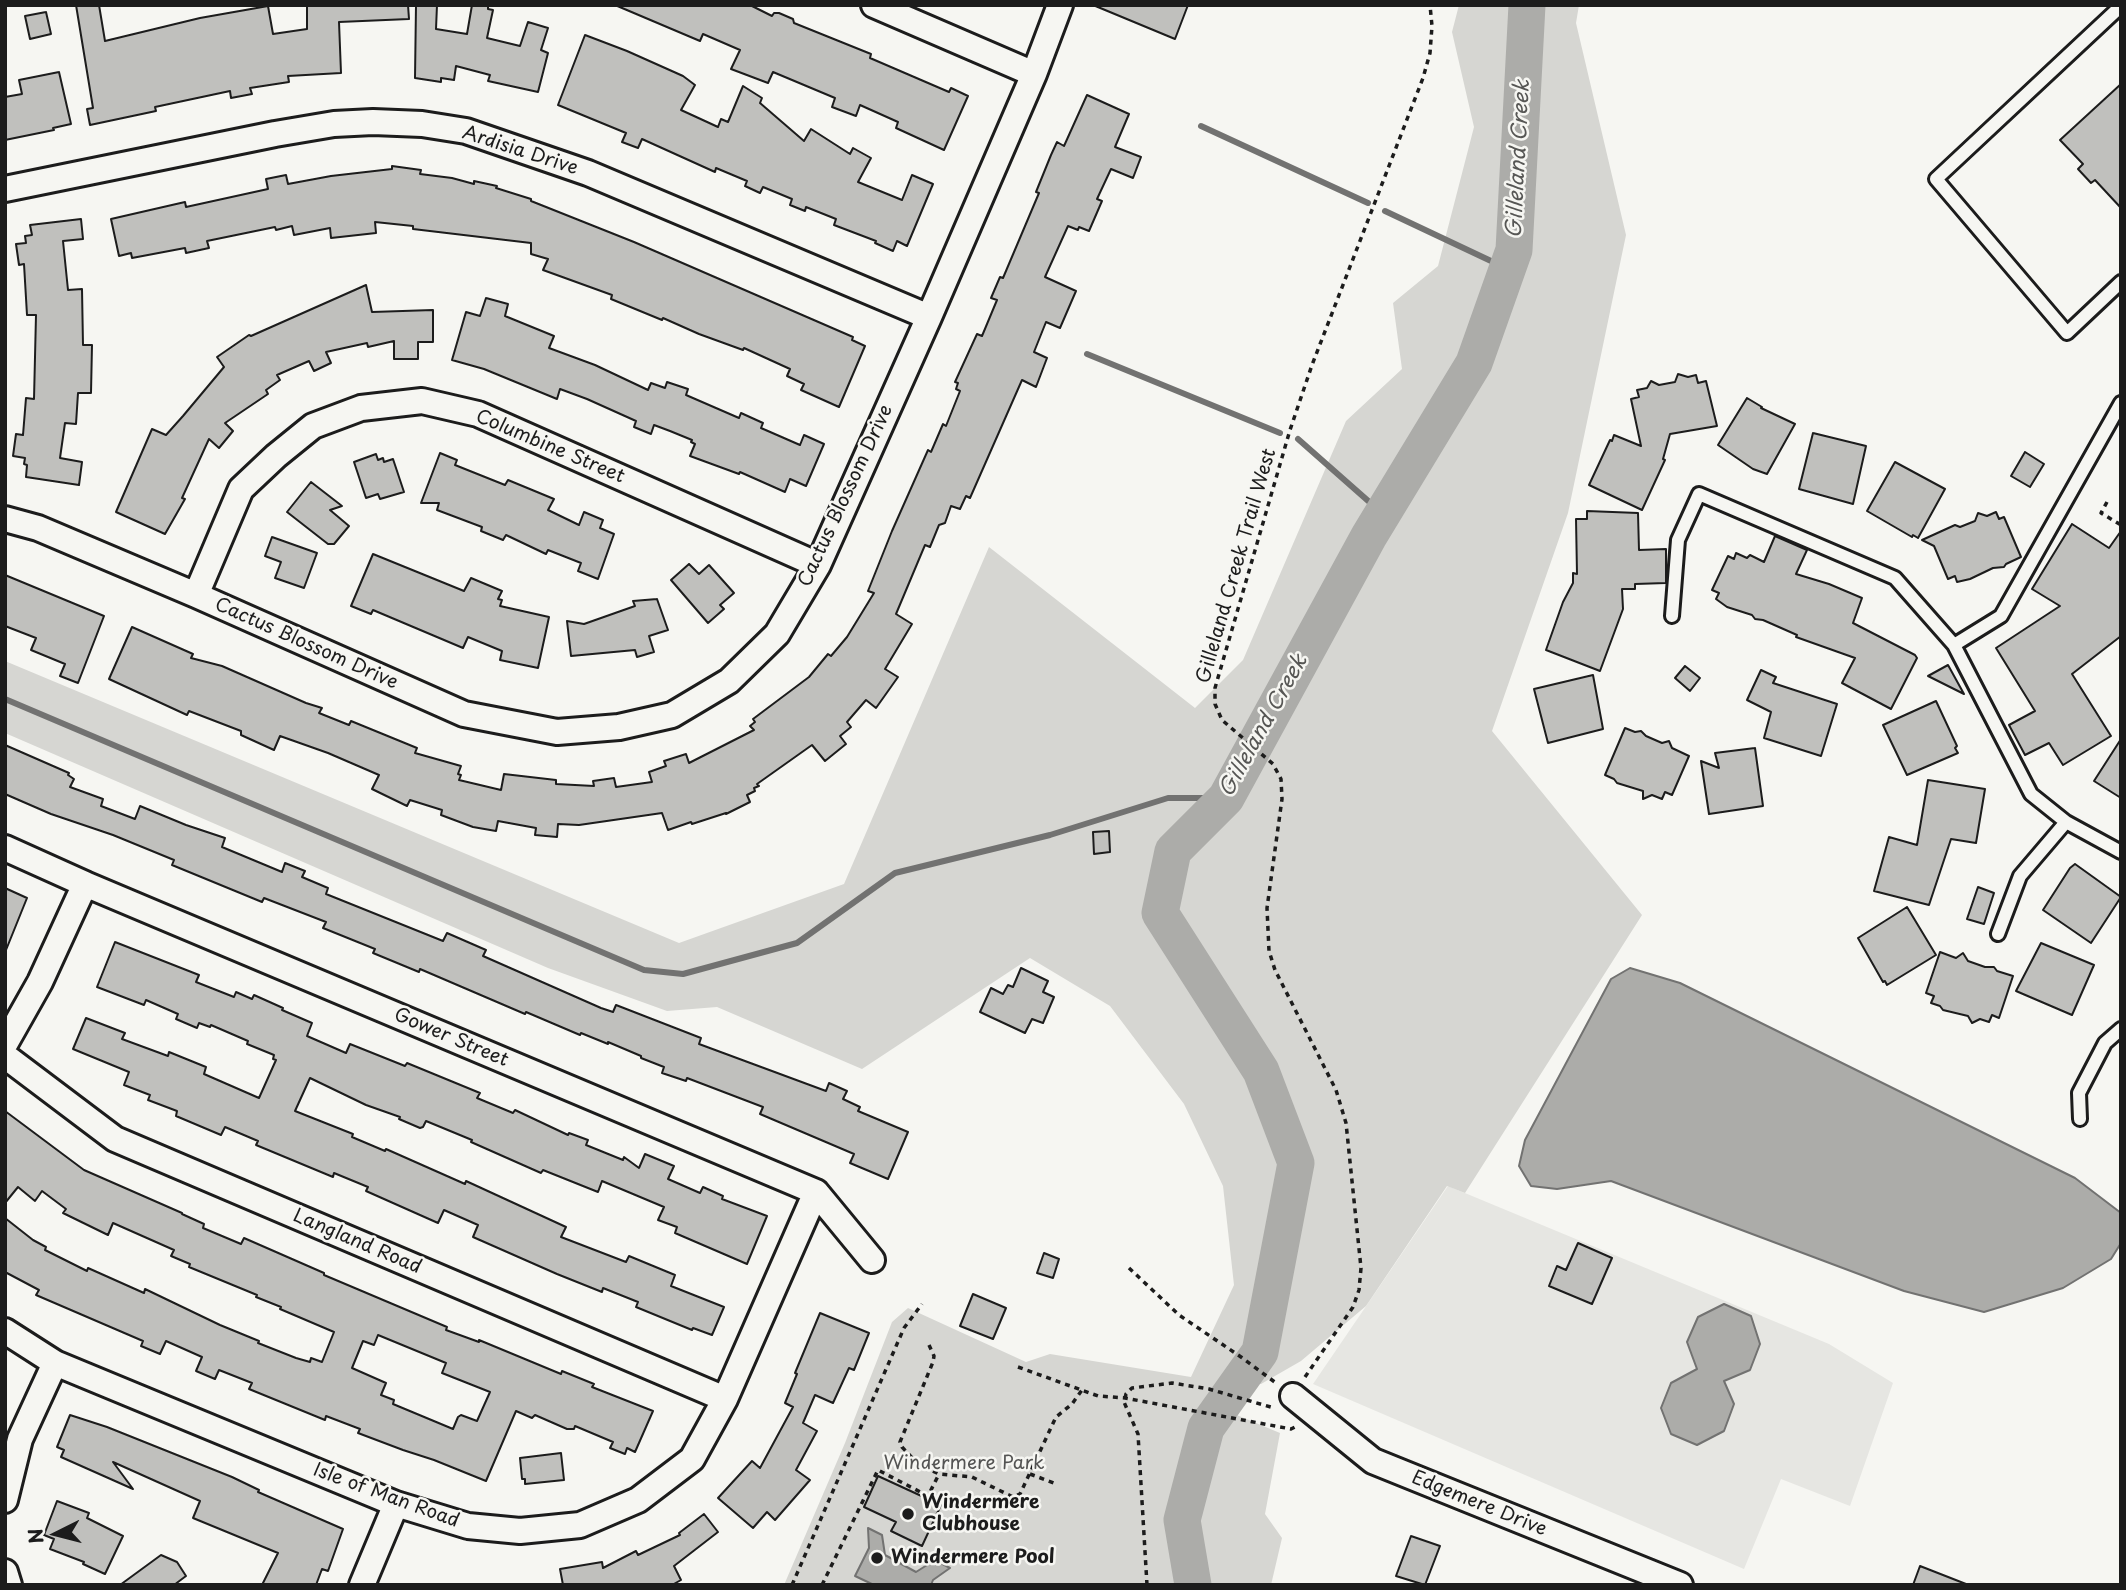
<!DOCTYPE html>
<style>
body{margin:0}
#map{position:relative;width:2126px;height:1590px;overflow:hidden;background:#f6f6f2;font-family:"Playpen Sans",sans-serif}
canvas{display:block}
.frame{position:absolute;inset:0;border:7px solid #1c1c1c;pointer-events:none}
.north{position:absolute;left:21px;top:1499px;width:70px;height:70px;-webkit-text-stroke:5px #f6f6f2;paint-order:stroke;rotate:264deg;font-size:19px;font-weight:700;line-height:28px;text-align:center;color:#1c1c1c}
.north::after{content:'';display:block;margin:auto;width:24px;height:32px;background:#1c1c1c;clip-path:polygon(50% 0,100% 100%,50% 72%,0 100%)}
</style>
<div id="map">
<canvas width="2126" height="1590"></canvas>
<div class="frame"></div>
<div class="north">N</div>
</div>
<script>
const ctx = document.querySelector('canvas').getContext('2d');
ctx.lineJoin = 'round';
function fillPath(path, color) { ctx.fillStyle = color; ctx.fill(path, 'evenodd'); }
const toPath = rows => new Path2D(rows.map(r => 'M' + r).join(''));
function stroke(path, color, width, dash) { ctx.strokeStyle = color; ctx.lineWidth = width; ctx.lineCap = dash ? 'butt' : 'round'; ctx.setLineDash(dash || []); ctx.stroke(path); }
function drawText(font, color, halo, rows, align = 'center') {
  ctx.font = font + ' "Playpen Sans",sans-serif'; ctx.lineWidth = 5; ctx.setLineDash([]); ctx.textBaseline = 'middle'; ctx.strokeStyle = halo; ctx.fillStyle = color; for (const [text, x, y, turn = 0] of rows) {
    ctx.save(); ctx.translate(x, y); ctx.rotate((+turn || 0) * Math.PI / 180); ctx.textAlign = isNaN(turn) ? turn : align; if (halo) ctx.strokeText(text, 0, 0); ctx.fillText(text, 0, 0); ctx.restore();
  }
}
const built = toPath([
 [1448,1186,1829,1344,1893,1383,1850,1506,1781,1479,1744,1569,1313,1384]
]);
const green = toPath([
 [1459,5,1579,5,1576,23,1626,235,1568,513,1492,731,1642,915,1465,1193,1447,1186,1366,1306,1301,1361,1261,1384,1226,1385,1215,1406,1280,1433,1265,1514,1282,1538,1271,1585,784,1585,845,1443,892,1322,908,1308,1026,1362,1050,1354,1191,1377,1234,1285,1223,1186,1184,1104,1110,1006,1030,958,862,1069,717,1007,667,1011,548,968,5,733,5,661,679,943,844,884,989,547,1195,708,1243,660,1346,421,1402,369,1393,303,1438,266,1474,127,1452,32]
]);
const water = toPath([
 [1630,968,1680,983,2075,1178,2121,1213,2121,1243,2111,1259,2063,1288,1984,1312,1904,1291,1611,1181,1557,1189,1531,1186,1519,1166,1525,1140,1611,979,1630,968],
 [1724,1304,1751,1316,1760,1344,1750,1370,1724,1381,1734,1404,1724,1431,1697,1445,1671,1434,1661,1408,1671,1383,1697,1369,1687,1342,1698,1317,1724,1304],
 [868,1528,882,1535,885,1555,916,1572,935,1560,950,1568,933,1580,931,1585,874,1585,855,1576,869,1548,868,1528]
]);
const stream = toPath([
 [1201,126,1368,203],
 [1385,211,1508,269],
 [1087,354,1280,433],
 [1298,439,1383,514],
 [5,699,644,970,683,974,797,943,895,873,1050,835,1168,798,1226,798]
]);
const river = toPath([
 [1193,1585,1182,1520,1206,1428,1260,1352,1296,1163,1261,1071,1160,913,1173,851,1226,798,1369,536,1474,363,1514,250,1527,5]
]);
const building = toPath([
 [76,5,99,5,105,41,200,18,268,6,273,34,307,29,307,5,408,5,409,19,339,22,341,73,288,76,289,82,250,88,252,94,231,98,230,91,155,107,156,111,90,125,87,109,93,108,76,5],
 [416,5,437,5,436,29,467,34,472,5,488,5,488,9,493,10,487,38,520,46,528,22,548,28,541,50,548,53,538,92,488,81,490,75,456,66,454,80,441,78,441,82,415,78,416,5],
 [615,5,750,5,772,16,774,13,779,13,793,19,794,23,871,54,870,58,949,92,951,88,968,96,944,150,896,128,898,122,860,105,856,116,832,107,835,98,773,72,768,83,731,69,740,50,703,34,700,41,615,5],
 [1093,5,1188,5,1175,39,1093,5],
 [46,12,51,34,30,39,25,16,46,12],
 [585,35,627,51,683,76,695,85,681,110,718,127,721,119,728,122,743,86,762,98,760,103,804,141,811,129,850,154,853,148,871,158,858,182,902,200,912,175,933,184,907,246,897,241,893,251,875,243,876,241,834,225,836,219,806,207,805,211,790,205,792,199,763,187,760,193,745,186,747,181,716,168,715,172,642,139,638,148,622,142,626,133,558,105,585,35],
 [59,72,71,124,53,128,54,130,5,140,5,97,22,94,19,80,59,72],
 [2121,84,2121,208,2095,180,2091,183,2078,169,2083,164,2060,140,2121,84],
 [1087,95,1129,114,1115,147,1141,157,1133,178,1111,169,1097,199,1102,201,1089,231,1079,227,1078,230,1068,226,1045,277,1076,291,1060,328,1046,322,1034,352,1047,358,1036,387,1022,380,970,498,966,496,960,509,951,506,945,523,939,525,930,547,925,545,896,614,912,624,885,669,898,677,876,708,866,700,847,722,851,727,840,736,846,744,825,761,812,745,757,784,759,786,754,788,755,791,747,795,750,802,726,814,726,813,692,824,691,822,668,830,662,813,579,825,558,824,557,837,535,835,536,828,498,821,496,831,473,827,441,815,442,810,410,800,407,806,372,789,379,775,328,753,280,736,274,750,241,735,241,731,189,711,187,715,109,679,132,627,193,654,191,658,222,666,306,703,322,708,319,713,349,725,351,721,417,748,415,753,461,766,458,774,461,775,459,780,501,790,504,774,556,780,556,784,594,786,593,781,614,778,616,787,652,782,649,772,666,766,664,761,686,754,689,763,754,730,750,726,755,722,753,719,809,677,828,654,831,656,847,637,874,593,868,591,892,531,928,450,931,452,943,424,946,426,960,391,956,389,958,383,955,382,977,334,982,336,997,300,991,298,1000,277,1003,278,1039,193,1036,192,1051,155,1057,142,1064,146,1087,95],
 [392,166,421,170,420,174,452,178,474,184,474,181,497,186,496,188,531,199,531,201,634,242,853,337,852,340,865,346,839,407,801,390,804,384,787,376,790,369,744,348,743,350,699,334,663,318,662,320,611,299,612,295,543,270,548,259,531,254,531,243,413,229,413,226,375,222,376,233,331,238,330,228,294,235,292,226,276,230,275,227,207,241,209,248,186,253,185,248,132,258,131,253,119,256,111,219,185,202,186,207,268,189,266,179,286,175,288,184,331,176,392,169,392,166],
 [81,219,83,239,63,241,68,290,82,289,83,345,92,345,91,393,78,393,76,424,65,423,60,458,82,462,79,485,26,477,27,465,24,464,25,458,13,456,16,434,23,435,26,398,34,399,36,315,27,315,24,264,19,265,16,244,26,243,25,236,32,235,30,225,81,219],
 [366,285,372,312,433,310,433,342,418,342,418,359,394,359,394,341,368,347,367,343,326,352,331,363,314,371,309,361,277,375,280,380,266,390,268,394,225,423,233,431,219,448,209,439,182,498,185,499,165,534,116,512,152,429,166,435,183,416,224,367,217,357,249,335,251,336,366,285],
 [486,298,508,304,505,316,554,336,549,348,595,365,648,390,651,383,665,388,667,382,688,389,686,395,739,418,741,413,763,423,761,428,800,445,804,435,824,444,806,486,790,479,785,492,740,472,739,474,690,456,695,444,691,442,692,440,670,431,654,425,651,434,634,427,636,421,587,399,560,389,557,399,484,369,452,360,466,312,480,316,486,298],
 [1678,374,1688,377,1696,375,1698,383,1706,381,1717,426,1670,434,1663,459,1665,460,1642,510,1589,485,1610,440,1612,441,1614,435,1641,446,1631,399,1639,397,1637,390,1647,388,1651,381,1659,385,1675,382,1678,374],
 [1747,398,1762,407,1761,408,1795,424,1767,474,1753,469,1718,445,1747,398],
 [1813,433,1866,446,1853,504,1799,489,1813,433],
 [2025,452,2044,464,2030,487,2011,476,2025,452],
 [440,453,457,460,455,465,505,485,508,480,554,499,548,510,579,525,584,512,603,520,600,528,614,534,598,579,578,571,581,563,548,550,546,554,506,535,503,540,481,531,482,527,437,510,439,503,421,503,440,453],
 [376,454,378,460,383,458,384,462,393,459,404,492,380,499,378,494,366,498,354,462,376,454],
 [1895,462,1945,489,1918,538,1913,535,1912,537,1867,511,1895,462],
 [311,482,342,506,330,510,349,526,334,544,328,544,287,512,311,482],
 [1587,511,1638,513,1639,550,1666,549,1666,583,1635,584,1635,589,1622,589,1623,609,1600,671,1546,650,1563,602,1573,583,1573,573,1577,574,1576,519,1587,519,1587,511],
 [1996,512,1999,519,2004,517,2021,557,2006,564,2004,567,1993,568,1970,579,1957,582,1955,576,1948,579,1934,546,1922,540,1955,525,1960,527,1975,521,1978,513,1987,516,1996,512],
 [2072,524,2109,548,2121,531,2121,636,2072,674,2111,736,2063,765,2049,743,2025,755,2009,725,2035,711,1996,648,2060,606,2032,589,2072,524],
 [1775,536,1807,550,1796,574,1829,584,1862,598,1853,623,1915,655,1917,658,1891,709,1842,683,1855,658,1796,637,1797,635,1763,620,1755,619,1752,615,1727,607,1716,599,1719,593,1712,590,1728,556,1734,559,1736,553,1747,558,1750,555,1764,562,1775,536],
 [272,537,317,553,304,588,275,578,281,562,265,556,272,537],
 [373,554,464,591,471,578,502,591,498,599,502,600,500,606,549,617,538,668,500,660,502,651,468,637,463,648,373,610,371,614,351,606,373,554],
 [689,564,699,574,709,565,734,593,720,605,724,609,708,623,671,580,689,564],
 [5,575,104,616,78,683,60,676,65,664,31,650,36,638,5,626,5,575],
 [657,599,668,630,649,636,654,652,637,657,635,650,571,656,567,621,584,624,635,606,633,601,657,599],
 [1948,665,1964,694,1928,676,1948,665],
 [1685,666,1700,678,1690,691,1675,678,1685,666],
 [1761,670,1776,677,1773,683,1837,704,1821,756,1764,738,1771,712,1747,700,1761,670],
 [1593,675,1603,729,1548,743,1534,689,1593,675],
 [1936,701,1957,746,1955,748,1958,753,1907,775,1883,725,1936,701],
 [1625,728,1635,732,1641,731,1646,736,1662,743,1669,741,1672,748,1689,756,1672,795,1665,792,1662,799,1652,795,1643,799,1643,791,1617,783,1614,779,1605,775,1625,728],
 [2121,739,2121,798,2094,781,2121,739],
 [5,745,69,773,68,775,74,779,70,787,103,799,101,806,135,819,140,806,186,825,225,838,222,847,282,872,285,863,305,871,302,877,328,888,326,894,443,941,447,933,486,950,483,956,601,1008,613,1012,616,1005,701,1038,699,1044,826,1091,829,1083,847,1091,843,1099,860,1107,858,1111,908,1132,888,1179,850,1163,854,1154,760,1114,763,1107,687,1078,686,1081,662,1073,664,1067,641,1058,641,1056,608,1042,608,1044,581,1033,580,1035,526,1012,525,1014,420,969,419,972,373,953,375,949,323,928,326,922,264,898,262,902,172,865,174,860,113,835,51,814,5,794,5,745],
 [1755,748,1763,806,1709,814,1701,761,1719,768,1715,753,1755,748],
 [1928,780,1985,789,1976,843,1951,839,1929,905,1874,891,1889,837,1917,845,1928,780],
 [1109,831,1110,852,1094,854,1093,832,1109,831],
 [2075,864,2121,897,2091,943,2043,910,2070,868,2075,864],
 [1978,887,1994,893,1984,924,1967,919,1978,887],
 [5,888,27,898,6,950,5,950,5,888],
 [1907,907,1936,955,1887,985,1885,981,1883,982,1858,938,1907,907],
 [115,942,199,975,196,982,234,997,236,992,252,999,254,995,283,1008,282,1010,312,1023,307,1036,346,1053,350,1044,405,1066,407,1063,480,1093,477,1098,513,1113,515,1110,568,1135,569,1133,588,1140,586,1145,623,1160,624,1157,639,1168,645,1154,674,1166,668,1179,700,1193,703,1187,723,1196,722,1199,767,1216,747,1264,675,1233,677,1227,658,1220,664,1207,602,1181,598,1192,543,1170,541,1173,471,1142,472,1140,426,1121,423,1127,420,1128,399,1119,400,1117,366,1105,310,1078,295,1111,353,1134,352,1137,385,1151,386,1149,465,1184,466,1181,566,1227,561,1237,626,1262,629,1256,675,1275,671,1286,724,1307,712,1335,693,1328,692,1330,636,1307,638,1302,603,1288,602,1292,557,1274,473,1237,478,1225,444,1210,438,1223,366,1191,368,1187,334,1173,333,1177,256,1145,258,1141,225,1127,221,1135,176,1116,177,1111,148,1100,150,1095,124,1085,129,1072,73,1049,86,1018,125,1033,122,1039,168,1056,169,1052,206,1067,204,1074,259,1098,276,1060,273,1059,274,1055,247,1044,248,1041,211,1025,210,1027,199,1023,197,1028,176,1019,178,1014,146,1000,144,1005,97,987,115,942],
 [2041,943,2094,965,2072,1015,2016,991,2041,943],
 [1940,952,1956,958,1963,953,1968,961,1985,967,1994,967,1997,971,2013,976,1999,1018,1992,1015,1989,1022,1980,1019,1972,1023,1968,1016,1943,1010,1940,1006,1931,1003,1934,996,1926,993,1940,952],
 [1021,968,1048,981,1043,992,1054,997,1043,1023,1032,1019,1025,1033,980,1012,991,988,1003,994,1008,985,1013,987,1021,968],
 [5,1111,84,1170,182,1213,182,1214,204,1224,203,1228,241,1244,244,1238,324,1273,324,1275,447,1327,446,1330,479,1342,479,1340,561,1374,562,1371,594,1384,592,1387,653,1411,635,1452,627,1448,625,1454,610,1448,613,1442,575,1426,574,1429,567,1429,535,1415,532,1418,516,1411,486,1481,434,1460,403,1450,358,1433,360,1429,326,1416,325,1420,249,1389,252,1383,219,1370,215,1379,196,1371,202,1357,166,1341,160,1354,141,1346,143,1341,36,1295,39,1290,5,1272,5,1218,33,1240,46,1247,45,1250,87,1271,88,1268,144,1293,145,1289,220,1325,259,1341,258,1343,296,1358,310,1362,311,1358,322,1362,334,1332,280,1309,281,1307,256,1297,257,1295,189,1267,190,1264,171,1256,174,1250,113,1223,108,1235,63,1213,66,1209,42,1191,35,1201,18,1187,5,1203,5,1111],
 [378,1335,446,1363,442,1373,490,1392,477,1421,461,1415,458,1417,453,1429,393,1404,394,1400,381,1395,386,1383,352,1368,363,1341,374,1345,378,1335],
 [1578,1243,1612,1258,1592,1304,1549,1286,1557,1266,1566,1270,1578,1243],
 [1044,1253,1059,1259,1053,1278,1037,1273,1044,1253],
 [973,1294,1006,1308,993,1339,960,1326,973,1294],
 [820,1313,869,1333,854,1370,849,1368,833,1403,815,1395,803,1423,817,1431,796,1470,810,1480,775,1520,767,1512,753,1528,718,1498,752,1461,760,1468,793,1407,785,1403,797,1374,795,1373,820,1313],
 [70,1415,107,1427,232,1477,259,1490,258,1492,343,1529,328,1571,322,1569,316,1585,262,1585,278,1553,193,1518,200,1501,113,1462,133,1489,61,1457,64,1450,57,1447,70,1415],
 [561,1453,564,1480,525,1484,525,1479,522,1479,520,1458,561,1453],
 [878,1476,941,1505,922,1546,891,1531,896,1522,864,1507,878,1476],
 [57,1501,89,1513,87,1518,123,1536,105,1574,83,1564,84,1562,50,1549,54,1539,44,1535,57,1501],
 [704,1514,718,1532,674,1566,681,1580,672,1585,563,1585,560,1569,602,1562,603,1568,636,1551,638,1555,680,1535,679,1533,704,1514],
 [1411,1536,1440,1546,1425,1585,1396,1576,1411,1536],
 [161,1555,177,1562,186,1576,174,1585,120,1585,161,1555],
 [1920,1566,1966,1584,1966,1585,1913,1585,1920,1566]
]);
const path = toPath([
 [2107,502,2101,513,2121,525],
 [1129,1268,1179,1315,1241,1357,1276,1383],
 [929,1345,934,1356,933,1362,900,1442,902,1447,918,1464,939,1474,972,1477,1013,1497,1020,1494,1056,1417,1072,1404,1082,1390],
 [1018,1367,1098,1396,1125,1398,1291,1429,1295,1427],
 [1305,1377,1353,1307,1359,1290,1361,1268,1346,1123,1336,1090,1275,970,1269,951,1267,908,1282,799,1281,779,1273,764,1222,720,1215,704,1215,688,1290,430,1312,365,1423,78,1430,53,1432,26,1430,5],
 [1030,1474,1054,1483],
 [792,1585,904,1328,922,1304],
 [822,1585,878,1470,928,1496,939,1474],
 [1147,1585,1138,1434,1124,1402,1126,1394,1132,1388,1172,1383,1209,1389,1274,1408]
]);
const lane = toPath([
 [2121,6,1936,179,2067,333,2121,282],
 [1672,616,1678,540,1699,494,1895,578,1954,645,2031,794,2066,822,2121,852],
 [1954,645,2001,616,2121,403],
 [1998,934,2020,876,2066,822],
 [2080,1119,2079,1093,2105,1043,2121,1029]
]);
const street = toPath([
 [874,5,1034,74],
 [5,189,275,134,334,124,373,122,422,124,466,131,588,173,929,317],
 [5,519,38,528,196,595,464,714,557,732,619,727,672,715,729,681,777,634,818,565,929,317,1034,74,1060,5],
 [196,595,241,489,276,456,313,426,361,408,422,401,478,414,818,565],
 [5,848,85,884,816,1192,872,1260],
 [5,1044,40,982,85,884],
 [5,1056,115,1139,725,1399],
 [5,1331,55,1363,396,1504,468,1526,520,1531,580,1525,638,1500,692,1459,725,1399,816,1192],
 [1293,1396,1373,1461,1680,1585],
 [5,1500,20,1439,55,1363],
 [5,1572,9,1585],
 [362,1585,396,1504]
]);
const markers = [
 [908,1514,7,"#1c1c1c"],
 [877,1558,7,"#1c1c1c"]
];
const streetNames = [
 ["Ardisia Drive",520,151,18],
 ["Columbine Street",550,447,23],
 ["Cactus Blossom Drive",846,496,-65],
 ["Gilleland Creek Trail West",1237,566,-74],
 ["Cactus Blossom Drive",306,644,24],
 ["Gower Street",451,1038,23],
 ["Langland Road",357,1242,23],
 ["Isle of Man Road",386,1496,20],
 ["Edgemere Drive",1479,1504,22]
];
const parkNames = [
 ["Windermere Park",964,1464]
];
const poiNames = [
 ["Windermere",922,1503],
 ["Clubhouse",922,1525],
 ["Windermere Pool",891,1558]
];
const waterNames = [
 ["Gilleland Creek",1519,159,-87],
 ["Gilleland Creek",1264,726,-61]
];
fillPath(built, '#e6e6e2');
fillPath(green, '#d6d6d2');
fillPath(water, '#acaca9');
stroke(water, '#727271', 2);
stroke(stream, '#727271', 6);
stroke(river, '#acaca9', 37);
fillPath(building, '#c0c0bd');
stroke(building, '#1c1c1c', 2);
stroke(lane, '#1c1c1c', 18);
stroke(street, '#1c1c1c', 30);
stroke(path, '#1c1c1c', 3.5, [5, 5]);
stroke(lane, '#f6f6f2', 12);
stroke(street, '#f6f6f2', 24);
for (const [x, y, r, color] of markers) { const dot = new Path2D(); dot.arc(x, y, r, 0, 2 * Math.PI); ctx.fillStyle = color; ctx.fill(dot); stroke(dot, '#f6f6f2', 2.5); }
drawText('19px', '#1c1c1c', '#f6f6f2', streetNames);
drawText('19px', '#545453', '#f6f6f2', parkNames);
drawText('bold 19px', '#1c1c1c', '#f6f6f2', poiNames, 'left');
drawText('italic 21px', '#565654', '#f6f6f2', waterNames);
</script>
